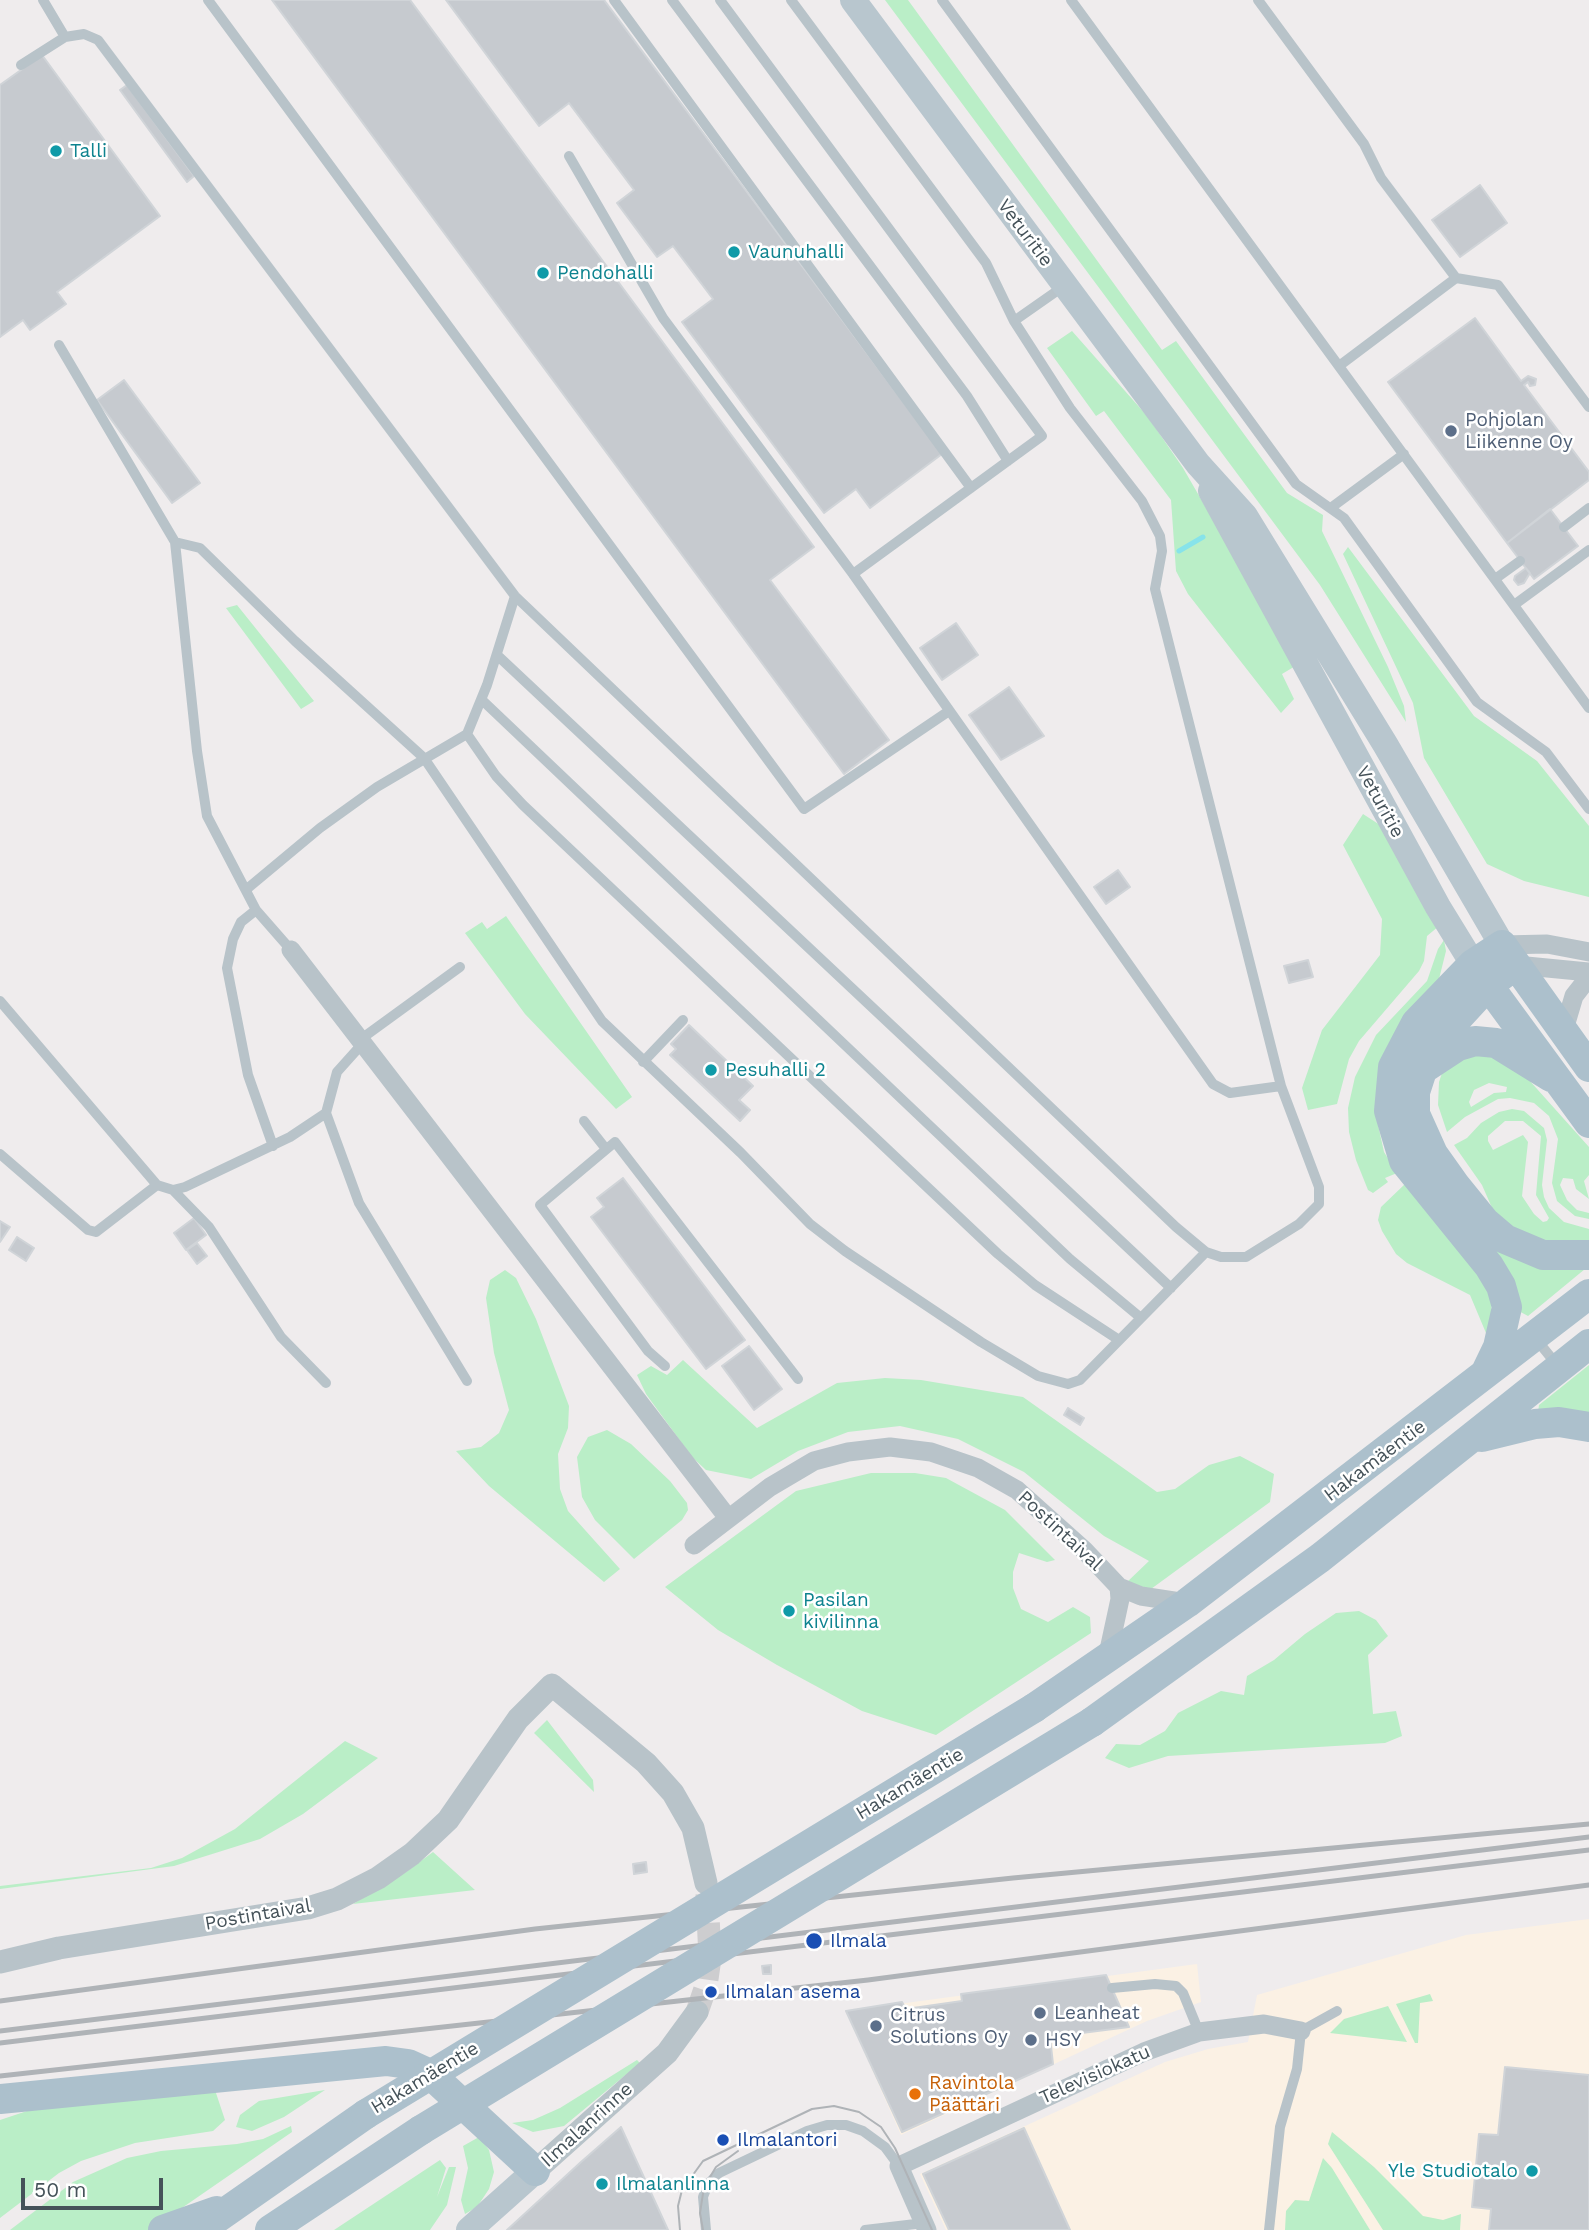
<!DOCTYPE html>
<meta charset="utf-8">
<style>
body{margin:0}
#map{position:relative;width:1589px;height:2230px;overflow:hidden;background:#efeced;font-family:"Work Sans",sans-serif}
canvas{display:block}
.scale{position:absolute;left:21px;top:2178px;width:142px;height:32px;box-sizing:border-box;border:4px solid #455259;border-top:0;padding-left:9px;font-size:21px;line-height:24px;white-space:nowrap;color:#455259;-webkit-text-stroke:5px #fff;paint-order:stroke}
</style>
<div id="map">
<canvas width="1589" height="2230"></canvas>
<div class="scale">50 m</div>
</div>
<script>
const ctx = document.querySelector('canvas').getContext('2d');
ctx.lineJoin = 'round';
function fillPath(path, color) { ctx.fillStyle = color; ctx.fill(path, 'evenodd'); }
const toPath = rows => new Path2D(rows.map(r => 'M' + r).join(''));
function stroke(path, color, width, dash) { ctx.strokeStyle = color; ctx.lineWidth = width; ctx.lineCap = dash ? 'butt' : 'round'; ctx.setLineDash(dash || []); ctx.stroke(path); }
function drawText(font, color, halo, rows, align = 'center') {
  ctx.font = font + ' "Work Sans",sans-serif'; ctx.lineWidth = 5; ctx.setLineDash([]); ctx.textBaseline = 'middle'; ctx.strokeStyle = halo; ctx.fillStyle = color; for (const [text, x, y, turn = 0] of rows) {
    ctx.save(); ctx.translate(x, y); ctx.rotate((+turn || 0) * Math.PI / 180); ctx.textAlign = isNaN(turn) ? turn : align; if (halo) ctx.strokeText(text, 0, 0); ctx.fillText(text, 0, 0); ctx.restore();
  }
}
const commercial = toPath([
 [1589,1919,1589,2230,946,2230,920,2174,1165,2062,1208,2049,1248,2042,1257,1995,1466,1935],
 [1197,1964,1201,2002,1147,2021,901,2135,846,2011]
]);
const green = toPath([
 [885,0,908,0,1162,350,1176,341,1287,493,1323,515,1322,531,1388,667,1404,706,1406,722,1320,585],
 [1072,331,1148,417,1183,468,1297,665,1282,674,1294,699,1281,713,1188,594,1176,571,1171,500,1104,411,1096,416,1047,348],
 [1348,547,1474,716,1537,761,1589,826,1589,897,1524,881,1487,864,1424,758,1413,703,1343,554],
 [237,605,314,701,301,709,226,608],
 [1363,814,1380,825,1439,926,1427,936,1424,961,1419,971,1359,1041,1349,1059,1337,1104,1308,1110,1302,1088,1322,1030,1380,955,1382,919,1343,845],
 [506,916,632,1097,616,1109,525,1014,465,933,482,922,487,929],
 [1444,940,1446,951,1438,983,1375,1111,1384,1152,1397,1173,1385,1178,1388,1182,1373,1193,1368,1190,1356,1160,1349,1132,1348,1108,1355,1077,1376,1035,1427,981,1438,949],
 [1472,1050,1512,1061,1589,1147,1589,1175,1584,1181,1589,1199,1576,1189,1573,1179,1563,1178,1560,1185,1567,1200,1577,1210,1589,1213,1589,1219,1575,1216,1557,1201,1552,1183,1558,1139,1549,1116,1534,1103,1510,1098,1498,1099,1465,1117,1447,1132,1438,1105,1439,1082,1442,1073],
 [1489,1083,1507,1087,1506,1092,1494,1093,1471,1107,1469,1102,1474,1090],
 [1512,1109,1524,1111,1544,1128,1547,1140,1542,1185,1544,1197,1549,1208,1564,1222,1589,1229,1589,1243,1532,1239,1496,1217,1482,1185,1454,1145,1467,1138,1481,1123,1499,1112],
 [1505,1121,1523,1121,1541,1136,1536,1195,1549,1218,1547,1221,1543,1222,1534,1214,1522,1196,1528,1142,1523,1135,1493,1150,1488,1141,1488,1136],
 [1405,1184,1482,1278,1492,1299,1490,1332,1486,1333,1470,1295,1407,1263,1396,1254,1382,1231,1378,1220,1381,1207],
 [1480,1233,1585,1269,1528,1316,1515,1309],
 [505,1270,516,1278,536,1319,569,1406,568,1428,558,1454,560,1489,568,1511,620,1569,604,1582,489,1486,456,1451,481,1447,499,1433,509,1410,494,1353,486,1298,490,1280],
 [683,1360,757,1428,837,1383,885,1378,921,1380,1023,1397,1157,1492,1175,1489,1209,1465,1240,1456,1274,1474,1270,1502,1151,1589,1126,1583,1149,1561,1104,1536,1024,1472,958,1439,900,1426,848,1432,798,1451,751,1479,706,1470,692,1457,646,1394,637,1375,651,1366,667,1375],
 [1589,1365,1589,1416,1538,1412,1539,1405],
 [607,1430,631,1444,670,1481,687,1503,688,1510,682,1520,634,1559,595,1520,582,1497,577,1457,588,1437],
 [871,1473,915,1473,946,1478,1005,1510,1055,1560,1047,1562,1019,1553,1013,1572,1013,1588,1021,1609,1048,1622,1073,1607,1090,1617,1091,1633,936,1735,862,1711,777,1665,718,1630,665,1587,796,1491],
 [1359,1611,1376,1620,1388,1636,1368,1655,1373,1714,1396,1711,1402,1736,1385,1743,1168,1756,1129,1768,1105,1758,1116,1744,1140,1745,1165,1731,1178,1713,1221,1691,1244,1695,1247,1676,1274,1660,1305,1634,1336,1613],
 [547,1720,593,1780,594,1792,534,1733],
 [345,1741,378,1758,303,1814,260,1839,174,1866,0,1889,0,1886,151,1868,182,1858,235,1829],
 [433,1852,475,1890,353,1904,406,1872],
 [1430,1994,1433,2001,1420,2003,1418,2043,1415,2043,1396,2004],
 [1388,2006,1407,2042,1330,2033,1344,2019],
 [637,2060,640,2063,564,2126,533,2132,512,2123,533,2120,560,2108],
 [215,2090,225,2120,213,2131,135,2143,81,2161,59,2173,0,2218,0,2120,33,2109],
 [325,2090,284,2117,252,2131,236,2127,240,2115,259,2101],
 [291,2126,292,2132,150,2230,10,2230,73,2182,127,2158,161,2151,237,2144,263,2139],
 [1332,2132,1374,2167,1423,2216,1443,2220,1461,2214,1460,2230,1383,2230,1328,2144],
 [479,2137,489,2150,494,2172,489,2189,477,2207,465,2214,461,2200,468,2168,463,2146],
 [1323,2158,1332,2168,1370,2230,1285,2230,1286,2211,1295,2200,1309,2201],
 [440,2160,446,2168,437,2197,449,2167,456,2167,447,2205,430,2230,334,2230]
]);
const stream = toPath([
 [1179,551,1203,537]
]);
const building = toPath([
 [272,0,410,0,814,547,770,580,889,740,844,774,272,0],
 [446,0,604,0,942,454,870,508,856,489,824,513,682,322,713,299,673,246,657,257,617,203,634,190,569,103,539,126,446,0],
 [42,55,160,216,57,292,66,304,30,330,23,320,0,337,0,85,42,55],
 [127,85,194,176,187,182,120,90,127,85],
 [1480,185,1507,223,1460,257,1432,220,1480,185],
 [1475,318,1521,381,1528,376,1536,379,1535,385,1530,386,1528,382,1524,385,1589,472,1589,480,1507,543,1388,382,1475,318],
 [124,380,200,483,172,503,97,400,124,380],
 [1550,509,1578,546,1534,579,1507,543,1550,509],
 [1526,568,1530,573,1524,583,1518,585,1514,580,1515,576,1526,568],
 [956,623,978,655,942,680,920,648,956,623],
 [1009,687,1044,736,1001,760,969,715,1009,687],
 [1118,870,1130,887,1106,904,1094,887,1118,870],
 [1308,960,1313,977,1289,983,1284,966,1308,960],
 [689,1025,753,1086,739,1100,750,1110,740,1121,670,1055,676,1049,671,1044,689,1025],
 [623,1178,745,1340,706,1369,591,1217,604,1207,597,1198,623,1178],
 [194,1218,206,1235,186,1250,174,1233,194,1218],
 [0,1221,10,1227,0,1242,0,1221],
 [17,1237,34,1248,26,1261,9,1250,17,1237],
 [197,1243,207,1256,197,1264,187,1250,197,1243],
 [749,1346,782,1389,754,1410,722,1366,749,1346],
 [1068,1408,1084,1418,1080,1425,1064,1415,1068,1408],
 [646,1862,647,1872,634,1874,633,1864,646,1862],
 [771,1965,771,1974,763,1974,762,1966,771,1965],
 [1106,1975,1129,2027,1050,2037,1053,2064,902,2132,846,2011,902,2002,906,2009,962,2001,961,1994,1106,1975],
 [1505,2067,1589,2075,1589,2230,1489,2230,1491,2209,1472,2207,1479,2134,1498,2135,1505,2067],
 [621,2127,668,2230,507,2230,581,2162,621,2127],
 [1024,2128,1070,2230,949,2230,923,2174,1024,2128]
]);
const tertiaryTunnel = toPath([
 [697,2012,706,1986,710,1958,707,1894]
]);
const service = toPath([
 [43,0,65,37],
 [208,0,804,809,949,711],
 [614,0,971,488],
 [672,0,967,396,1008,461],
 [720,0,1042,436,853,574],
 [942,0,1296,484,1344,518,1477,702,1546,752,1589,809],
 [1071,0,1589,708],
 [1258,0,1364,144,1381,178,1456,278,1498,285,1589,407],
 [21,65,65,37,84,34,98,40,515,596,1176,1227,1206,1252,1221,1257,1246,1257,1299,1224,1319,1204,1319,1187,1281,1086,1155,589,1162,551,1160,536,1142,501,1070,408,1014,321,986,263,791,0],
 [569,156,663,318,853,574,1213,1084,1230,1093,1281,1086],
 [1014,321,1064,286],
 [59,345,175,542,197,751,207,816,256,910,291,950],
 [1339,366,1456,278],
 [1332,507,1404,454],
 [1564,527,1589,508],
 [175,542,200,548,295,641,424,758,602,1021,741,1153,810,1224,845,1251,981,1342,1038,1376,1068,1384,1080,1380,1206,1252],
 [1495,579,1520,561],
 [1514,605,1589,550],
 [497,655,1171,1288],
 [482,700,1070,1259,1141,1318],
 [467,734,496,776,523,805,998,1254,1035,1285,1119,1340],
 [248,888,320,828,377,787,467,734,487,685,515,596],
 [256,910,241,922,233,939,227,968,248,1075,273,1146],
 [0,1001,157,1185],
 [361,1039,460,967],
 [363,1043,337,1072,326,1113,359,1203,467,1381],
 [643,1062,683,1020],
 [584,1121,606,1149],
 [0,1154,88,1230,96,1232,157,1185,173,1190,185,1187,290,1137,326,1113],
 [173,1190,209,1227,281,1337,326,1383],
 [1536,1339,1557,1365],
 [665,1366,648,1351,540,1205,615,1142,798,1379],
 [1112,1988,1155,1984,1176,1986,1183,1993,1199,2032],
 [706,2230,703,2197,708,2184,719,2173,807,2131,827,2125,846,2125,863,2131,885,2147,899,2166],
 [865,2230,924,2223],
 [1269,2230,1280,2127,1297,2069,1301,2031,1337,2011]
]);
const minor = toPath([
 [1502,945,1547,944,1589,952],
 [291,950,728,1518],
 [1516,965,1589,972],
 [1563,1033,1574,996,1589,977],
 [694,1545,770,1487,814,1461,848,1452,890,1447,931,1452,978,1468,1017,1490,1084,1550,1119,1587,1141,1596,1187,1603],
 [1107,1659,1120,1599,1119,1587],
 [927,2230,899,2166,1144,2052,1199,2032,1264,2024,1301,2031]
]);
const tertiary = toPath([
 [0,1962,59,1948,308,1908,337,1899,378,1878,412,1854,448,1820,518,1719,552,1685,646,1763,673,1793,693,1828,706,1883],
 [535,2171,667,2053,697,2012]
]);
const secondary = toPath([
 [853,0,1198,464,1245,516,1385,744,1502,945],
 [1211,491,1438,907,1473,964],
 [469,2230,535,2171]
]);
const primary = toPath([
 [1516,965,1488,985,1429,1049,1415,1092,1415,1114,1433,1154,1455,1185,1485,1222,1505,1239,1543,1255,1589,1255],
 [1477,970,1589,1123],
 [1423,1069,1458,1046,1475,1041,1496,1043,1551,1077],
 [1485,1374,1498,1347,1507,1307,1501,1286,1489,1266,1404,1161,1389,1111,1393,1067,1416,1023,1473,964,1502,945,1589,1067],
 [1482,1437,1535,1424,1559,1422,1589,1427],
 [1034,1708,1187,1603,1589,1294],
 [1092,1722,1320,1558,1589,1344],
 [0,2099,386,2061,408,2064,430,2074,535,2171],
 [163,2230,217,2211],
 [200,2230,366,2114],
 [270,2230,421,2130]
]);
const tram = toPath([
 [680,2230,678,2206,682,2190,703,2161,812,2109,834,2106,859,2112,881,2127,895,2148,932,2230],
 [703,2230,700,2213,704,2187,716,2167,738,2151]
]);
const rail = toPath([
 [0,2001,535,1929,1013,1878,1589,1824],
 [0,2031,1589,1837],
 [0,2043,1589,1850],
 [0,2076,868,1980,1589,1885]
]);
const primaryBridge = toPath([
 [366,2114,1034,1708],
 [421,2130,1092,1722]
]);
const markers = [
 [56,151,7,"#0f9aa8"],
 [734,252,7,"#0f9aa8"],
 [543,273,7,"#0f9aa8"],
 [1451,431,7,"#5c6f8a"],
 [711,1070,7,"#0f9aa8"],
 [789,1611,7,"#0f9aa8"],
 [814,1941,9,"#1a4fb4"],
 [711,1992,7,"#1a4fb4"],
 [1040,2013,7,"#5c6f8a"],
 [876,2026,7,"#5c6f8a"],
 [1031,2040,7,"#5c6f8a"],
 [915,2094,7,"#e8710a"],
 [723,2140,7,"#1a4fb4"],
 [1532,2171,7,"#0f9aa8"],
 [602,2184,7,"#0f9aa8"]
];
const cultureNames = [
 ["Talli",70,151],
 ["Vaunuhalli",748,252],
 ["Pendohalli",557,273],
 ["Pesuhalli 2",725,1070],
 ["Pasilan",803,1600],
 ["kivilinna",803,1622],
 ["Yle Studiotalo",1518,2171,"right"],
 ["Ilmalanlinna",616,2184]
];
const streetNames = [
 ["Veturitie",1025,233,53],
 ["Veturitie",1380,802,61],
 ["Hakamäentie",1375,1461,-37],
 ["Postintaival",1060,1531,43],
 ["Hakamäentie",910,1784,-31],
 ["Postintaival",258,1915,-10],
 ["Televisiokatu",1095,2075,-24],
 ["Hakamäentie",425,2078,-31],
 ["Ilmalanrinne",587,2125,-42]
];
const serviceNames = [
 ["Pohjolan",1465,420],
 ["Liikenne Oy",1465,442],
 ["Leanheat",1054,2013],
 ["Citrus",890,2015],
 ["Solutions Oy",890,2037],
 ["HSY",1045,2040]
];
const transitNames = [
 ["Ilmala",830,1941],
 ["Ilmalan asema",725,1992],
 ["Ilmalantori",737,2140]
];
const foodNames = [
 ["Ravintola",929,2083],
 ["Päättäri",929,2105]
];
fillPath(commercial, '#fbf1e4');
fillPath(green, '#baeec7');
stroke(stream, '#87e3ea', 5);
fillPath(building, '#c6cacf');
stroke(building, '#d0d4d8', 2);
stroke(tertiaryTunnel, '#cdcdcf', 23, [23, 11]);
stroke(service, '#b8c3c9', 10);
stroke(minor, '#b8c3c9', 19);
stroke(tertiary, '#b8c3c9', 23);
stroke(secondary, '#b8c6ce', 26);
stroke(primary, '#acc0cc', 30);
stroke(tram, '#afb3b7', 2);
stroke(rail, '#afb3b7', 5);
stroke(primaryBridge, '#acc0cc', 30);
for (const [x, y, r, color] of markers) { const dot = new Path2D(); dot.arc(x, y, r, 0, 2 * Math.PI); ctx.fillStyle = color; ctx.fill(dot); stroke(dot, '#fff', 2.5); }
drawText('19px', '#0d838f', '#fff', cultureNames, 'left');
drawText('19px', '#455259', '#fff', streetNames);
drawText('19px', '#4e5e75', '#fff', serviceNames, 'left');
drawText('19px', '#164399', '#fff', transitNames, 'left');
drawText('19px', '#c56008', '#fff', foodNames, 'left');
</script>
